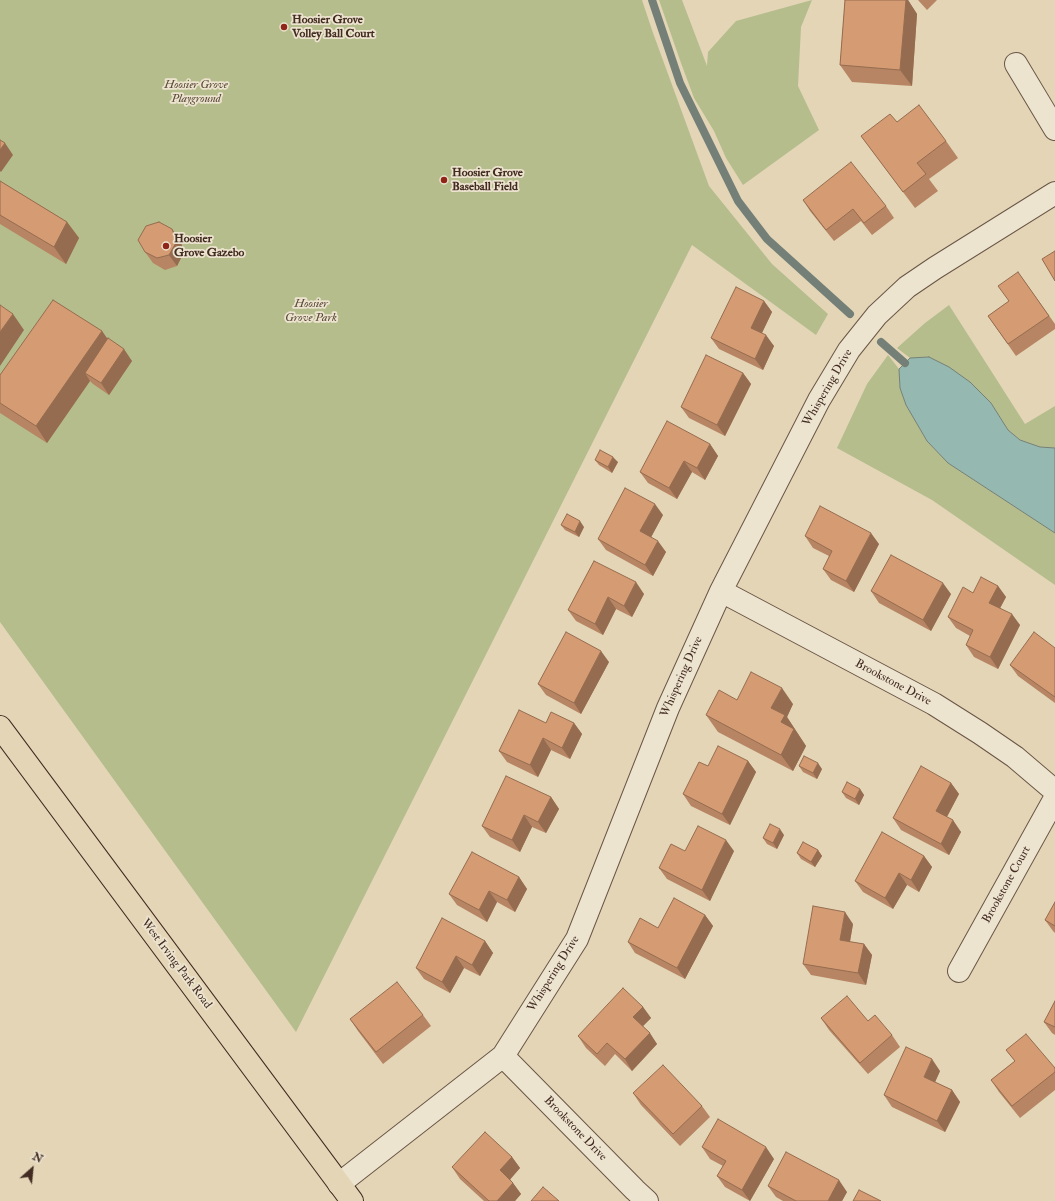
<!DOCTYPE html>
<style>
body{margin:0}
#map{position:relative;width:1055px;height:1201px;overflow:hidden;background:#e3d5b6;font-family:"IM FELL Double Pica",serif}
canvas{display:block}
.north{position:absolute;left:12px;top:1149px;width:40px;height:40px;-webkit-text-stroke:3px #ede4d0;paint-order:stroke;rotate:27deg;font-size:11px;font-weight:700;line-height:16px;text-align:center;color:#422b21}
.north::after{content:'';display:block;margin:auto;width:14px;height:18px;background:#422b21;clip-path:polygon(50% 0,100% 100%,50% 72%,0 100%)}
</style>
<div id="map">
<canvas width="1055" height="1201"></canvas>
<div class="north">N</div>
</div>
<script>
const ctx = document.querySelector('canvas').getContext('2d');
ctx.lineJoin = 'round';
function fillPath(path, color) { ctx.fillStyle = color; ctx.fill(path, 'evenodd'); }
const toPath = rows => new Path2D(rows.map(r => 'M' + r).join(''));
function stroke(path, color, width, dash) { ctx.strokeStyle = color; ctx.lineWidth = width; ctx.lineCap = dash ? 'butt' : 'round'; ctx.setLineDash(dash || []); ctx.stroke(path); }
function drawText(font, color, halo, rows, align = 'center') {
  ctx.font = font + ' "IM FELL Double Pica",serif'; ctx.lineWidth = 3.5; ctx.setLineDash([]); ctx.textBaseline = 'middle'; ctx.strokeStyle = halo; ctx.fillStyle = color; for (const [text, x, y, turn = 0] of rows) {
    ctx.save(); ctx.translate(x, y); ctx.rotate((+turn || 0) * Math.PI / 180); ctx.textAlign = isNaN(turn) ? turn : align; if (halo) ctx.strokeText(text, 0, 0); ctx.fillText(text, 0, 0); ctx.restore();
  }
}
const green = toPath([
 [0,0,642,0,653,33,709,186,772,264,828,314,816,335,692,245,296,1032,0,622],
 [659,0,682,0,707,66,708,52,736,21,812,0,801,27,798,86,819,130,743,185,726,158,714,131,694,98,681,63],
 [949,305,1025,424,1055,406,1055,448,1040,447,1020,440,1008,430,991,403,970,382,929,357,910,358,897,348,925,323],
 [888,355,899,369,900,388,906,405,927,441,948,463,1055,533,1055,585,932,500,837,448,867,384]
]);
const water = toPath([
 [929,357,949,367,970,382,991,403,1008,430,1020,440,1040,447,1055,448,1055,533,948,463,927,441,906,405,900,388,899,369,910,358,929,357]
]);
const stream = toPath([
 [652,0,680,83,738,201,767,239,850,314],
 [881,342,905,363]
]);
const minor = toPath([
 [1016,64,1055,129],
 [721,591,934,704,980,733,1015,757,1055,791],
 [959,971,1055,798],
 [503,1056,635,1190,647,1201],
 [339,1184,503,1056,577,939,668,708,721,591,819,400,849,350,877,315,907,287,935,268,1055,193]
]);
const major = toPath([
 [0,727,352,1201]
]);
const wall = toPath([
 [845,0,908,0,917,14,912,86,852,82,840,65],
 [918,0,937,0,927,10],
 [897,122,946,141,958,158,929,179,938,191,915,208,861,136],
 [0,181,67,222,79,238,66,264,0,224],
 [803,200,886,206,894,218,872,235,861,221,834,241,810,211],
 [180,240,184,252,177,266,165,270,153,263,145,252],
 [1018,272,1055,324,1055,329,1016,356,988,316,1009,301],
 [764,301,772,312,762,333,774,346,763,370,719,349,711,338],
 [102,331,107,339,132,361,109,395,93,384,90,381,47,443,0,413,0,404],
 [743,373,751,384,725,436,689,418,681,407],
 [710,444,718,456,705,480,692,472,677,499,648,483,640,472],
 [595,460,618,462,612,473,599,465],
 [663,515,651,537,666,552,653,576,606,550,598,539],
 [561,525,584,527,579,537,565,530],
 [805,536,879,544,854,592,831,580,823,569,829,556,813,548],
 [594,561,644,594,632,617,616,609,603,635,576,621,568,610],
 [998,586,1006,597,1000,608,1020,625,998,669,974,657,966,645,970,636,956,628,948,617,973,593],
 [871,591,951,594,931,631,879,603],
 [1055,648,1055,703,1018,676,1010,665],
 [609,662,581,714,546,695,538,684],
 [737,700,793,704,787,717,806,746,793,771,718,732,706,715],
 [546,723,574,723,582,734,570,759,551,750,538,777,507,762,499,751],
 [748,761,756,772,730,825,691,806,683,794,708,766],
 [799,766,822,769,817,779,803,772],
 [951,783,959,794,947,817,961,832,949,855,901,830,893,818],
 [860,789,864,795,859,805,846,798,842,792],
 [551,797,559,809,546,833,532,827,520,852,490,837,482,826],
 [784,835,777,849,767,844,763,838],
 [818,850,822,856,815,867,801,859,797,853],
 [685,851,734,851,710,901,667,879,659,868],
 [924,856,932,867,919,892,907,885,893,909,863,892,855,881],
 [519,877,527,889,515,912,497,902,487,922,457,905,449,894],
 [1055,902,1055,933,1053,931,1045,920],
 [705,915,713,926,685,979,635,953,628,942,658,928],
 [853,924,850,942,864,944,872,955,866,985,811,975,803,964],
 [485,941,493,953,480,976,464,968,450,993,424,979,416,968],
 [1055,1001,1055,1035,1052,1033,1044,1022],
 [643,1007,651,1018,643,1026,657,1044,632,1071,615,1054,605,1066,586,1048,578,1036],
 [423,1015,431,1026,383,1064,358,1031,350,1019],
 [821,1018,868,1021,892,1035,900,1047,868,1074,829,1030],
 [1006,1050,1055,1068,1055,1090,1020,1118,999,1092,991,1080,1015,1061],
 [940,1071,935,1082,952,1090,960,1102,945,1132,892,1107,884,1095],
 [633,1093,702,1106,710,1117,680,1146,641,1105],
 [702,1147,774,1159,750,1201,725,1187,717,1176,723,1166,710,1159],
 [512,1157,520,1168,510,1179,521,1194,515,1201,484,1201,460,1179,452,1167],
 [768,1186,847,1192,842,1201,783,1201,776,1197]
]);
const shadedWall = toPath([
 [906,0,908,0,917,14,912,86,900,70],
 [5,143,13,155,1,172,0,171,0,150],
 [67,222,79,238,66,264,54,247],
 [172,229,180,240,184,252,177,266,169,255],
 [764,301,772,312,759,339,751,328],
 [13,314,24,330,0,366,0,332],
 [102,331,114,348,85,373,90,381,47,443,36,426],
 [766,335,774,346,763,370,755,359],
 [124,349,132,361,109,395,101,383],
 [743,373,751,384,725,436,717,425],
 [710,444,718,456,705,480,697,468],
 [613,457,618,462,612,473,608,467],
 [684,461,692,472,677,499,669,488],
 [655,504,663,515,648,543,640,531],
 [580,521,584,527,579,537,575,532],
 [871,533,879,544,854,592,846,581],
 [658,541,666,552,653,576,645,565],
 [636,582,644,594,632,617,624,606],
 [943,583,951,594,931,631,923,620],
 [998,586,1006,597,997,614,989,603],
 [608,597,616,609,603,635,595,624],
 [1012,614,1020,625,998,669,990,657],
 [601,651,609,662,581,714,574,703],
 [782,688,793,704,787,717,806,746,793,771,781,755,771,708],
 [574,723,582,734,570,759,562,748],
 [543,738,551,750,538,777,530,765],
 [748,761,756,772,730,825,722,814],
 [818,763,822,769,817,779,813,773],
 [951,783,959,794,944,822,936,811],
 [860,789,864,795,859,805,855,799],
 [551,797,559,809,546,833,538,822],
 [524,815,532,827,520,852,512,840],
 [953,820,961,832,949,855,941,844],
 [780,829,784,835,777,849,773,843],
 [726,840,734,851,710,901,702,890],
 [818,850,822,856,815,867,811,862],
 [924,856,932,867,919,892,911,880],
 [899,873,907,885,893,909,885,898],
 [519,877,527,889,515,912,507,900],
 [489,891,497,902,487,922,479,910],
 [845,912,853,924,848,952,840,940],
 [705,915,713,926,685,979,677,968],
 [485,941,493,953,480,976,472,965],
 [864,944,872,955,866,985,858,973],
 [456,956,464,968,450,993,442,982],
 [643,1007,651,1018,641,1028,633,1017],
 [650,1033,657,1044,632,1071,625,1059],
 [932,1059,940,1071,932,1089,924,1077],
 [952,1090,960,1102,945,1132,937,1121],
 [766,1147,774,1159,750,1201,742,1190],
 [512,1157,520,1168,508,1182,500,1170],
 [839,1180,847,1192,842,1201,828,1201],
 [513,1183,521,1194,515,1201,497,1201]
]);
const building = toPath([
 [845,0,906,0,900,70,840,65,845,0],
 [919,105,946,141,917,163,926,174,903,192,861,136,890,114,897,122,919,105],
 [0,140,5,143,0,150,0,140],
 [851,162,886,206,864,223,853,209,826,230,803,200,851,162],
 [0,181,67,222,54,247,0,215,0,181],
 [159,222,172,229,177,241,169,255,157,258,145,252,138,240,146,226,159,222],
 [1055,251,1055,281,1042,259,1055,251],
 [1018,272,1049,316,1008,344,988,316,1009,301,998,286,1018,272],
 [736,287,764,301,751,328,766,335,755,359,711,338,736,287],
 [53,300,102,331,36,426,0,403,0,375,53,300],
 [0,305,13,314,0,332,0,305],
 [108,338,124,349,101,383,85,373,108,338],
 [706,355,743,373,717,425,681,407,706,355],
 [667,421,710,444,697,468,684,461,669,488,640,472,667,421],
 [600,450,613,457,608,467,595,460,600,450],
 [625,488,655,504,640,531,658,541,645,565,598,539,625,488],
 [820,506,871,533,846,581,823,569,832,551,805,536,820,506],
 [567,514,580,521,575,532,561,525,567,514],
 [891,555,943,583,923,620,871,591,891,555],
 [594,561,636,582,624,606,608,597,595,624,568,610,594,561],
 [981,577,998,586,989,603,1012,614,990,657,966,645,973,630,948,617,963,587,973,593,981,577],
 [566,632,601,651,574,703,538,684,566,632],
 [1034,632,1055,648,1055,697,1010,665,1034,632],
 [751,672,782,688,771,708,785,715,781,722,794,729,781,755,706,715,719,690,737,700,751,672],
 [519,710,546,723,551,712,574,723,562,748,543,738,530,765,499,751,519,710],
 [718,746,748,761,722,814,683,794,699,762,708,766,718,746],
 [804,756,818,763,813,773,799,766,804,756],
 [921,766,951,783,936,811,953,820,941,844,893,818,921,766],
 [506,776,551,797,538,822,524,815,512,840,482,826,506,776],
 [847,782,860,789,855,799,842,792,847,782],
 [770,824,780,829,773,843,763,838,770,824],
 [698,826,726,840,702,890,659,868,671,844,685,851,698,826],
 [882,832,924,856,911,880,899,873,885,898,855,881,882,832],
 [803,842,818,850,811,862,797,853,803,842],
 [472,852,519,877,507,900,489,891,479,910,449,894,472,852],
 [674,898,705,915,677,968,628,942,640,918,658,928,674,898],
 [1055,902,1055,926,1045,920,1055,902],
 [813,906,845,912,840,940,864,944,858,973,803,964,813,906],
 [442,918,485,941,472,965,456,956,442,982,416,968,442,918],
 [397,982,423,1015,376,1052,350,1019,397,982],
 [623,988,643,1007,633,1017,650,1033,625,1059,607,1043,597,1054,578,1036,623,988],
 [847,996,868,1021,875,1015,892,1035,860,1063,821,1018,847,996],
 [1055,1001,1055,1027,1044,1022,1055,1001],
 [1026,1034,1055,1068,1055,1072,1012,1106,991,1080,1015,1061,1006,1050,1026,1034],
 [906,1047,932,1059,924,1077,952,1090,937,1121,884,1095,906,1047],
 [663,1065,702,1106,673,1134,633,1093,663,1065],
 [718,1119,766,1147,742,1190,717,1176,726,1161,702,1147,718,1119],
 [485,1132,512,1157,500,1170,513,1183,497,1201,489,1201,452,1167,485,1132],
 [786,1152,839,1180,828,1201,796,1201,768,1186,786,1152],
 [543,1187,559,1201,531,1201,543,1187],
 [859,1190,881,1201,853,1201,859,1190]
]);
const markers = [
 [284,27,4,"#8f2418"],
 [444,180,4,"#8f2418"],
 [166,246,4,"#8f2418"]
];
const poiNames = [
 ["Hoosier Grove",292,20],
 ["Volley Ball Court",292,34],
 ["Hoosier Grove",452,173],
 ["Baseball Field",452,187],
 ["Hoosier",174,239],
 ["Grove Gazebo",174,253]
];
const parkNames = [
 ["Hoosier Grove",196,85],
 ["Playground",196,99],
 ["Hoosier",311,304],
 ["Grove Park",311,318]
];
const streetNames = [
 ["Whispering Drive",828,388,-60],
 ["Whispering Drive",682,677,-66],
 ["Brookstone Drive",893,683,28],
 ["Brookstone Court",1007,885,-61],
 ["West Irving Park Road",176,964,53],
 ["Whispering Drive",554,974,-58],
 ["Brookstone Drive",575,1129,46]
];
fillPath(green, '#b5bd8d');
fillPath(water, '#95b8b0');
stroke(water, '#748077', 1);
stroke(stream, '#748077', 8);
stroke(minor, '#6a5646', 24);
stroke(major, '#422b21', 24);
stroke(minor, '#ede4d0', 22);
stroke(major, '#e3d5b6', 22);
fillPath(wall, '#b78563');
fillPath(shadedWall, '#956c50');
fillPath(building, '#d59b73');
stroke(building, '#956c50', 1);
for (const [x, y, r, color] of markers) { const dot = new Path2D(); dot.arc(x, y, r, 0, 2 * Math.PI); ctx.fillStyle = color; ctx.fill(dot); stroke(dot, '#ede4d0', 1.5); }
drawText('bold 12px', '#422b21', '#ede4d0', poiNames, 'left');
drawText('italic 12px', '#594837', '#ede4d0', parkNames);
drawText('12px', '#422b21', '#ede4d0', streetNames);
</script>
